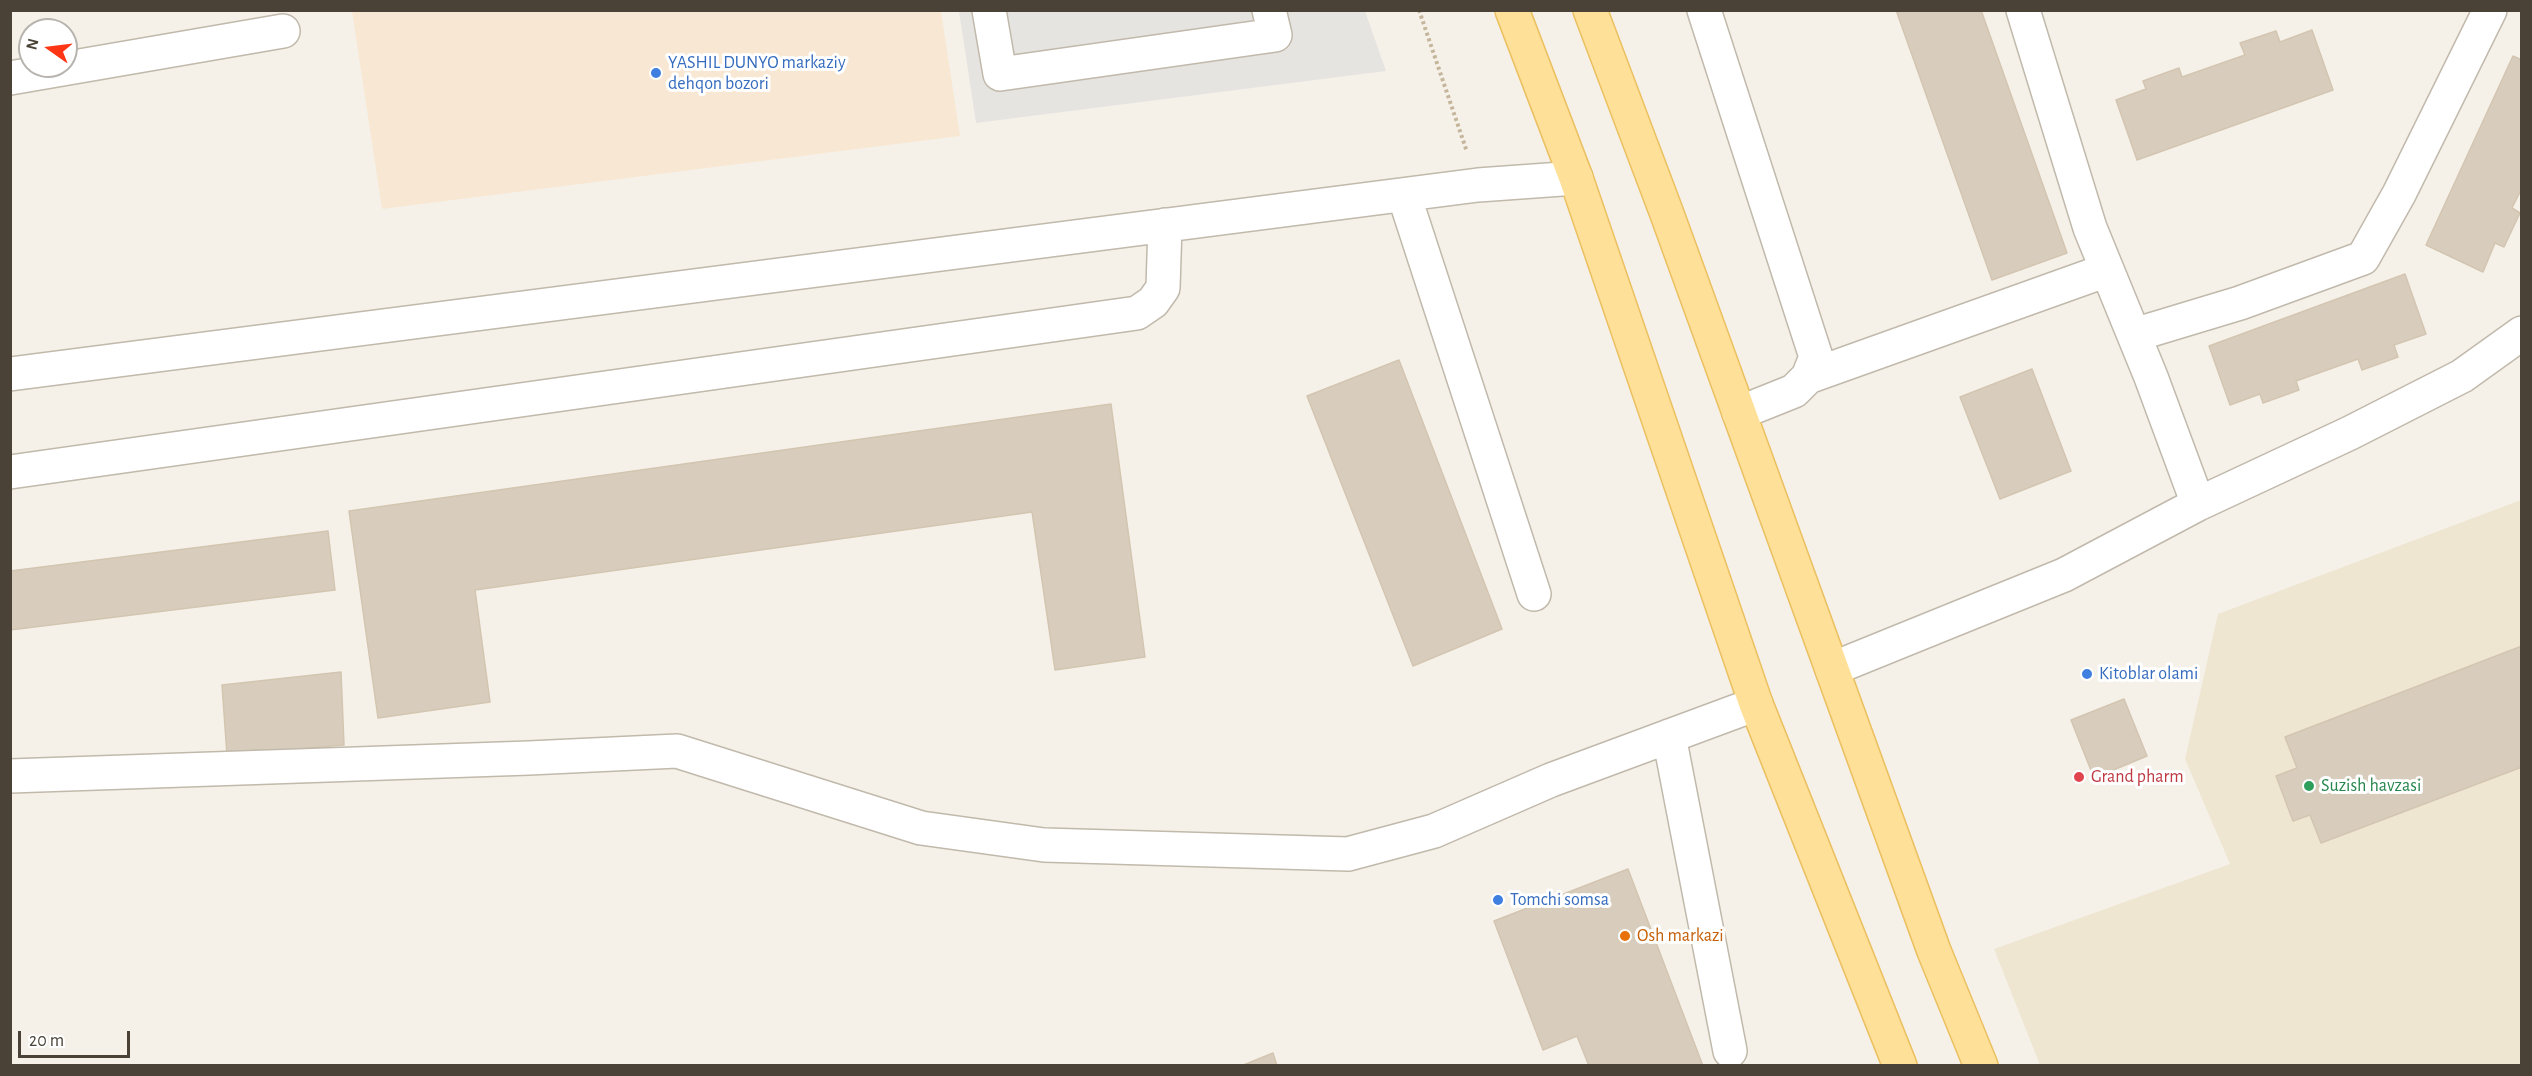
<!DOCTYPE html>
<style>
body{margin:0}
#map{position:relative;width:2532px;height:1076px;overflow:hidden;background:#f5f1e9;font-family:"Alegreya Sans",sans-serif}
canvas{display:block}
.frame{position:absolute;inset:0;border:12px solid #4a4236;pointer-events:none}
.north{position:absolute;left:18px;top:18px;width:60px;height:60px;box-sizing:border-box;background:#fff;border:2px solid #b7b3af;border-radius:50%;rotate:284deg;font-size:16px;font-weight:700;line-height:24px;text-align:center;color:#4a4236}
.north::after{content:'';display:block;margin:auto;width:21px;height:27px;background:#ff3616;clip-path:polygon(50% 0,100% 100%,50% 72%,0 100%)}
.scale{position:absolute;left:18px;top:1031px;width:112px;height:27px;box-sizing:border-box;border:3px solid #4a4236;border-top:0;padding-left:8px;font-size:18px;line-height:21px;white-space:nowrap;color:#4a4236;-webkit-text-stroke:4px #fff;paint-order:stroke}
</style>
<div id="map">
<canvas width="2532" height="1076"></canvas>
<div class="frame"></div>
<div class="north">N</div>
<div class="scale">20 m</div>
</div>
<script>
const ctx = document.querySelector('canvas').getContext('2d');
ctx.lineJoin = 'round';
function fillPath(path, color) { ctx.fillStyle = color; ctx.fill(path, 'evenodd'); }
const toPath = rows => new Path2D(rows.map(r => 'M' + r).join(''));
function stroke(path, color, width, dash) { ctx.strokeStyle = color; ctx.lineWidth = width; ctx.lineCap = dash ? 'butt' : 'round'; ctx.setLineDash(dash || []); ctx.stroke(path); }
function drawText(font, color, halo, rows, align = 'center') {
  ctx.font = font + ' "Alegreya Sans",sans-serif'; ctx.lineWidth = 6; ctx.setLineDash([]); ctx.textBaseline = 'middle'; ctx.strokeStyle = halo; ctx.fillStyle = color; for (const [text, x, y, turn = 0] of rows) {
    ctx.save(); ctx.translate(x, y); ctx.rotate((+turn || 0) * Math.PI / 180); ctx.textAlign = isNaN(turn) ? turn : align; if (halo) ctx.strokeText(text, 0, 0); ctx.fillText(text, 0, 0); ctx.restore();
  }
}
const commercial = toPath([
 [352,11,941,11,960,136,382,209]
]);
const education = toPath([
 [2521,500,2521,1065,2040,1065,1994,949,2230,864,2185,759,2218,614]
]);
const parking = toPath([
 [959,11,1365,11,1386,71,976,123]
]);
const building = toPath([
 [1896,10,1981,10,2067,253,1992,280,1896,10],
 [2312,30,2333,90,2137,160,2116,100,2146,89,2143,81,2179,68,2182,77,2245,55,2240,43,2276,31,2280,42,2312,30],
 [2513,56,2522,60,2522,188,2512,208,2520,213,2504,247,2495,243,2483,272,2426,245,2513,56],
 [2405,274,2426,334,2394,345,2398,357,2362,370,2358,359,2296,381,2299,390,2263,403,2260,394,2230,405,2209,346,2405,274],
 [1399,360,1502,629,1413,666,1307,396,1399,360],
 [2032,369,2071,471,2000,499,1960,397,2032,369],
 [1111,404,1145,657,1055,670,1032,512,475,590,490,702,378,718,349,511,1111,404],
 [328,531,335,590,10,630,10,571,328,531],
 [2522,646,2522,767,2321,843,2310,815,2293,821,2276,776,2297,768,2285,737,2522,646],
 [341,672,344,745,227,755,222,685,341,672],
 [2124,699,2147,756,2094,778,2071,720,2124,699],
 [1628,869,1703,1066,1589,1066,1577,1036,1543,1050,1494,921,1628,869],
 [1273,1053,1277,1066,1241,1066,1273,1053]
]);
const path = toPath([
 [1419,10,1467,152]
]);
const minor = toPath([
 [989,10,1000,74,1275,35,1269,10],
 [1704,10,1816,357,1808,377,1794,391,1739,413],
 [2023,10,2090,228,2151,377,2198,504],
 [10,78,283,31],
 [1404,195,1534,594],
 [2134,335,2240,303,2363,258,2399,194,2490,10],
 [10,374,1478,185,1576,178],
 [1808,377,2107,270],
 [10,472,1137,313,1153,302,1163,288,1165,225],
 [1832,669,2064,575,2198,504,2350,433,2462,376,2522,333],
 [1669,736,1730,1051],
 [10,776,529,758,677,751,921,828,1044,845,1348,854,1434,831,1551,780,1756,704]
]);
const major = toPath([
 [1512,10,1576,178,1756,704,1900,1066],
 [1590,10,1667,214,1934,951,1981,1066]
]);
const markers = [
 [656,73,6,"#3f7fe0"],
 [2087,674,6,"#3f7fe0"],
 [2079,777,6,"#e0444e"],
 [2309,786,6,"#2e9e5b"],
 [1498,900,6,"#3f7fe0"],
 [1625,936,6,"#e8710a"]
];
const shopNames = [
 ["YASHIL DUNYO markaziy",668,63],
 ["dehqon bozori",668,84],
 ["Kitoblar olami",2099,674],
 ["Tomchi somsa",1510,900]
];
const healthNames = [
 ["Grand pharm",2091,777]
];
const leisureNames = [
 ["Suzish havzasi",2321,786]
];
const foodNames = [
 ["Osh markazi",1637,936]
];
fillPath(commercial, '#f8e8d3');
fillPath(education, '#efe6d2');
fillPath(parking, '#e6e4e1');
fillPath(building, '#d8cdbd');
stroke(building, '#d3c5b0', 1.5);
stroke(minor, '#c1b9ab', 36);
stroke(major, '#ebc061', 36);
stroke(path, '#c4b59b', 4, [3, 3]);
stroke(minor, '#fff', 33);
stroke(major, '#ffe098', 33);
for (const [x, y, r, color] of markers) { const dot = new Path2D(); dot.arc(x, y, r, 0, 2 * Math.PI); ctx.fillStyle = color; ctx.fill(dot); stroke(dot, '#fff', 2); }
drawText('18px', '#366cbe', '#fff', shopNames, 'left');
drawText('18px', '#be3a42', '#fff', healthNames, 'left');
drawText('18px', '#27864d', '#fff', leisureNames, 'left');
drawText('18px', '#c56008', '#fff', foodNames, 'left');
</script>
